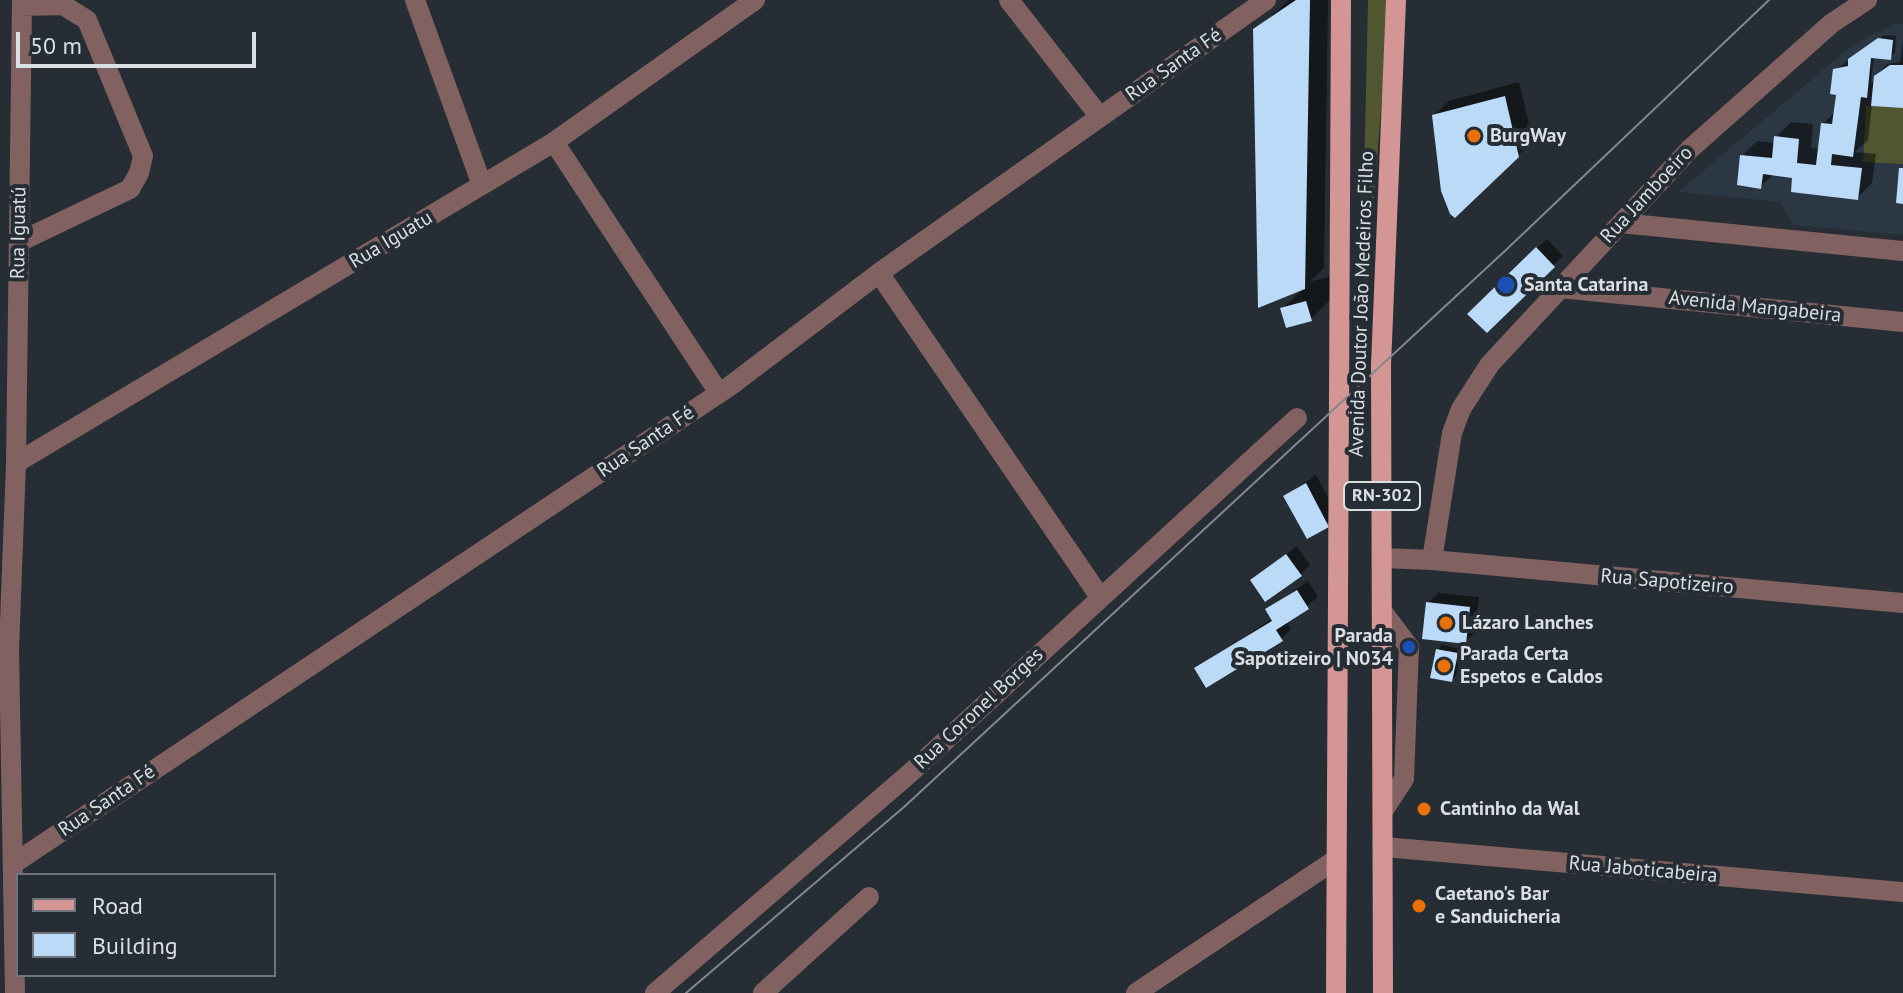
<!DOCTYPE html>
<meta charset="utf-8">
<style>
body{margin:0}
#map{position:relative;width:1903px;height:993px;overflow:hidden;background:#262d34;font-family:"PT Sans",sans-serif}
canvas{display:block}
.legend{position:absolute;left:16px;top:873px;width:260px;height:104px;box-sizing:border-box;background:#262d34;border:2px solid #6e747a;margin:0;padding:10px 14px;list-style:none;font-size:24px;color:#dadfe3}
.legend li{display:flex;align-items:center;gap:16px;height:40px}
.legend b{width:40px;border:2px solid #6e747a}
.scale{position:absolute;left:16px;top:32px;width:240px;height:36px;box-sizing:border-box;border:4px solid #dadfe3;border-top:0;padding-left:10px;font-size:24px;line-height:28px;white-space:nowrap;color:#dadfe3;-webkit-text-stroke:6px #262d34;paint-order:stroke}
</style>
<div id="map">
<canvas width="1903" height="993"></canvas>
<ul class="legend">
<li><b style="height:10px;background:#d49695"></b>Road</li>
<li><b style="height:22px;background:#bbdaf8"></b>Building</li>
</ul>
<div class="scale">50 m</div>
</div>
<script>
const ctx = document.querySelector('canvas').getContext('2d');
ctx.lineJoin = 'round';
function fillPath(path, color) { ctx.fillStyle = color; ctx.fill(path, 'evenodd'); }
const toPath = rows => new Path2D(rows.map(r => 'M' + r).join(''));
function stroke(path, color, width, dash) { ctx.strokeStyle = color; ctx.lineWidth = width; ctx.lineCap = dash ? 'butt' : 'round'; ctx.setLineDash(dash || []); ctx.stroke(path); }
function drawText(font, color, halo, rows, align = 'center') {
  ctx.font = font + ' "PT Sans",sans-serif'; ctx.lineWidth = 8; ctx.setLineDash([]); ctx.textBaseline = 'middle'; ctx.strokeStyle = halo; ctx.fillStyle = color; for (const [text, x, y, turn = 0] of rows) {
    ctx.save(); ctx.translate(x, y); ctx.rotate((+turn || 0) * Math.PI / 180); ctx.textAlign = isNaN(turn) ? turn : align; if (halo) ctx.strokeText(text, 0, 0); ctx.fillText(text, 0, 0); ctx.restore();
  }
}
const built = toPath([
 [1895,24,1903,24,1903,235,1793,225,1780,202,1678,192,1854,44]
]);
const green = toPath([
 [1368,0,1390,0,1365,307,1362,268],
 [1866,106,1903,108,1903,164,1863,162]
]);
const shadow = toPath([
 [1289,0,1328,0,1324,268,1309,282,1332,276,1337,293,1311,319,1282,309,1304,288,1255,30],
 [1884,35,1896,36,1895,53,1890,57,1874,56,1871,82,1875,83,1876,76,1887,64,1900,62,1903,41,1903,106,1872,104,1868,140,1855,152,1876,154,1872,183,1857,198,1794,176,1774,174,1761,186,1742,156,1757,141,1776,143,1776,137,1791,122,1813,124,1811,148,1820,149,1823,124,1836,111,1835,70],
 [1519,82,1533,140,1518,156,1434,116,1449,101],
 [1547,239,1563,256,1487,331,1470,314],
 [1316,475,1338,515,1308,536,1286,496],
 [1297,546,1310,565,1300,575,1252,580],
 [1308,581,1318,597,1286,621,1291,629,1281,639,1197,669,1273,618,1268,610],
 [1438,593,1479,597,1475,632,1465,642,1428,603],
 [1442,645,1461,649,1456,676,1451,680,1438,650]
]);
const building = toPath([
 [1296,0,1310,0,1305,289,1258,308,1253,29],
 [1878,38,1893,40,1891,60,1871,58,1867,98,1861,97,1853,157,1832,154,1831,165,1862,168,1858,200,1791,192,1792,178,1763,174,1761,189,1737,185,1740,155,1772,158,1774,136,1799,139,1797,163,1816,165,1821,123,1832,124,1836,95,1830,94,1833,69,1848,66,1848,59],
 [1890,65,1903,65,1903,108,1871,106,1874,76],
 [1505,96,1519,157,1455,218,1450,214,1441,191,1432,115],
 [1899,168,1903,168,1903,204,1896,203],
 [1536,247,1555,267,1487,333,1467,314],
 [1306,301,1312,321,1286,328,1280,308],
 [1306,483,1329,527,1307,539,1283,496],
 [1286,554,1302,576,1265,602,1250,580],
 [1297,590,1309,609,1276,630,1283,641,1206,688,1194,668,1272,621,1265,609],
 [1426,602,1470,607,1466,644,1422,639],
 [1436,649,1458,653,1452,682,1430,678]
]);
const minor = toPath([
 [415,0,482,185],
 [1009,0,1100,117],
 [554,142,719,393],
 [1621,223,1903,251],
 [19,242,130,189,139,173,143,156,87,20,63,5,22,6],
 [879,273,1100,597],
 [1560,288,1903,322],
 [16,463,554,142,755,0],
 [1382,558,1432,560,1452,433,1461,409,1490,364,1690,149,1832,23,1867,0],
 [1432,560,1903,603],
 [1382,611,1409,647,1404,779,1383,811],
 [1384,847,1903,892],
 [13,864,730,386,879,273,1266,0],
 [15,993,9,649,16,463,22,0],
 [655,993,909,774,1297,418],
 [763,993,869,897],
 [1136,993,1335,860]
]);
const major = toPath([
 [1336,993,1341,0],
 [1383,993,1381,365,1396,0]
]);
const tram = toPath([
 [686,993,904,807,1507,249,1769,0]
]);
const markers = [
 [1474,136,8,"#e8710a"],
 [1506,285,10,"#1a4fb4"],
 [1446,623,8,"#e8710a"],
 [1409,647,8,"#1a4fb4"],
 [1444,666,8,"#e8710a"],
 [1424,809,8,"#e8710a"],
 [1419,906,8,"#e8710a"]
];
const shields = [
 [1382,496,76]
];
const shieldNames = [
 ["RN-302",1382,496]
];
const streetNames = [
 ["Rua Santa Fé",1174,65,-35],
 ["Rua Jamboeiro",1647,195,-47],
 ["Rua Iguatú",19,233,-89],
 ["Rua Iguatu",391,240,-31],
 ["Avenida Doutor João Medeiros Filho",1362,304,-88],
 ["Avenida Mangabeira",1755,307,6],
 ["Rua Santa Fé",646,442,-34],
 ["Rua Sapotizeiro",1667,582,5],
 ["Rua Coronel Borges",979,709,-43],
 ["Rua Santa Fé",107,801,-34],
 ["Rua Jaboticabeira",1643,870,5]
];
const poiNames = [
 ["BurgWay",1490,136],
 ["Santa Catarina",1524,285],
 ["Lázaro Lanches",1462,623],
 ["Parada",1393,636,"right"],
 ["Sapotizeiro | N034",1393,659,"right"],
 ["Parada Certa",1460,654],
 ["Espetos e Caldos",1460,677],
 ["Cantinho da Wal",1440,809],
 ["Caetano's Bar",1435,894],
 ["e Sanduicheria",1435,917]
];
fillPath(built, '#2b3742');
fillPath(green, '#50562f');
fillPath(shadow, '#0007');
fillPath(building, '#bbdaf8');
stroke(minor, '#816261', 20);
stroke(major, '#d49695', 20);
stroke(tram, '#82888e', 2);
for (const [x, y, r, color] of markers) { const dot = new Path2D(); dot.arc(x, y, r, 0, 2 * Math.PI); ctx.fillStyle = color; ctx.fill(dot); stroke(dot, '#262d34', 3); }
for (const [x, y, w] of shields) { const box = new Path2D(); box.roundRect(x - w / 2, y - 14, w, 28, 6); ctx.fillStyle = '#262d34'; ctx.fill(box); stroke(box, '#dadfe3', 2); }
drawText('bold 18px', '#dadfe3', null, shieldNames);
drawText('20px', '#dadfe3', '#262d34', streetNames);
drawText('bold 20px', '#dadfe3', '#262d34', poiNames, 'left');
</script>
